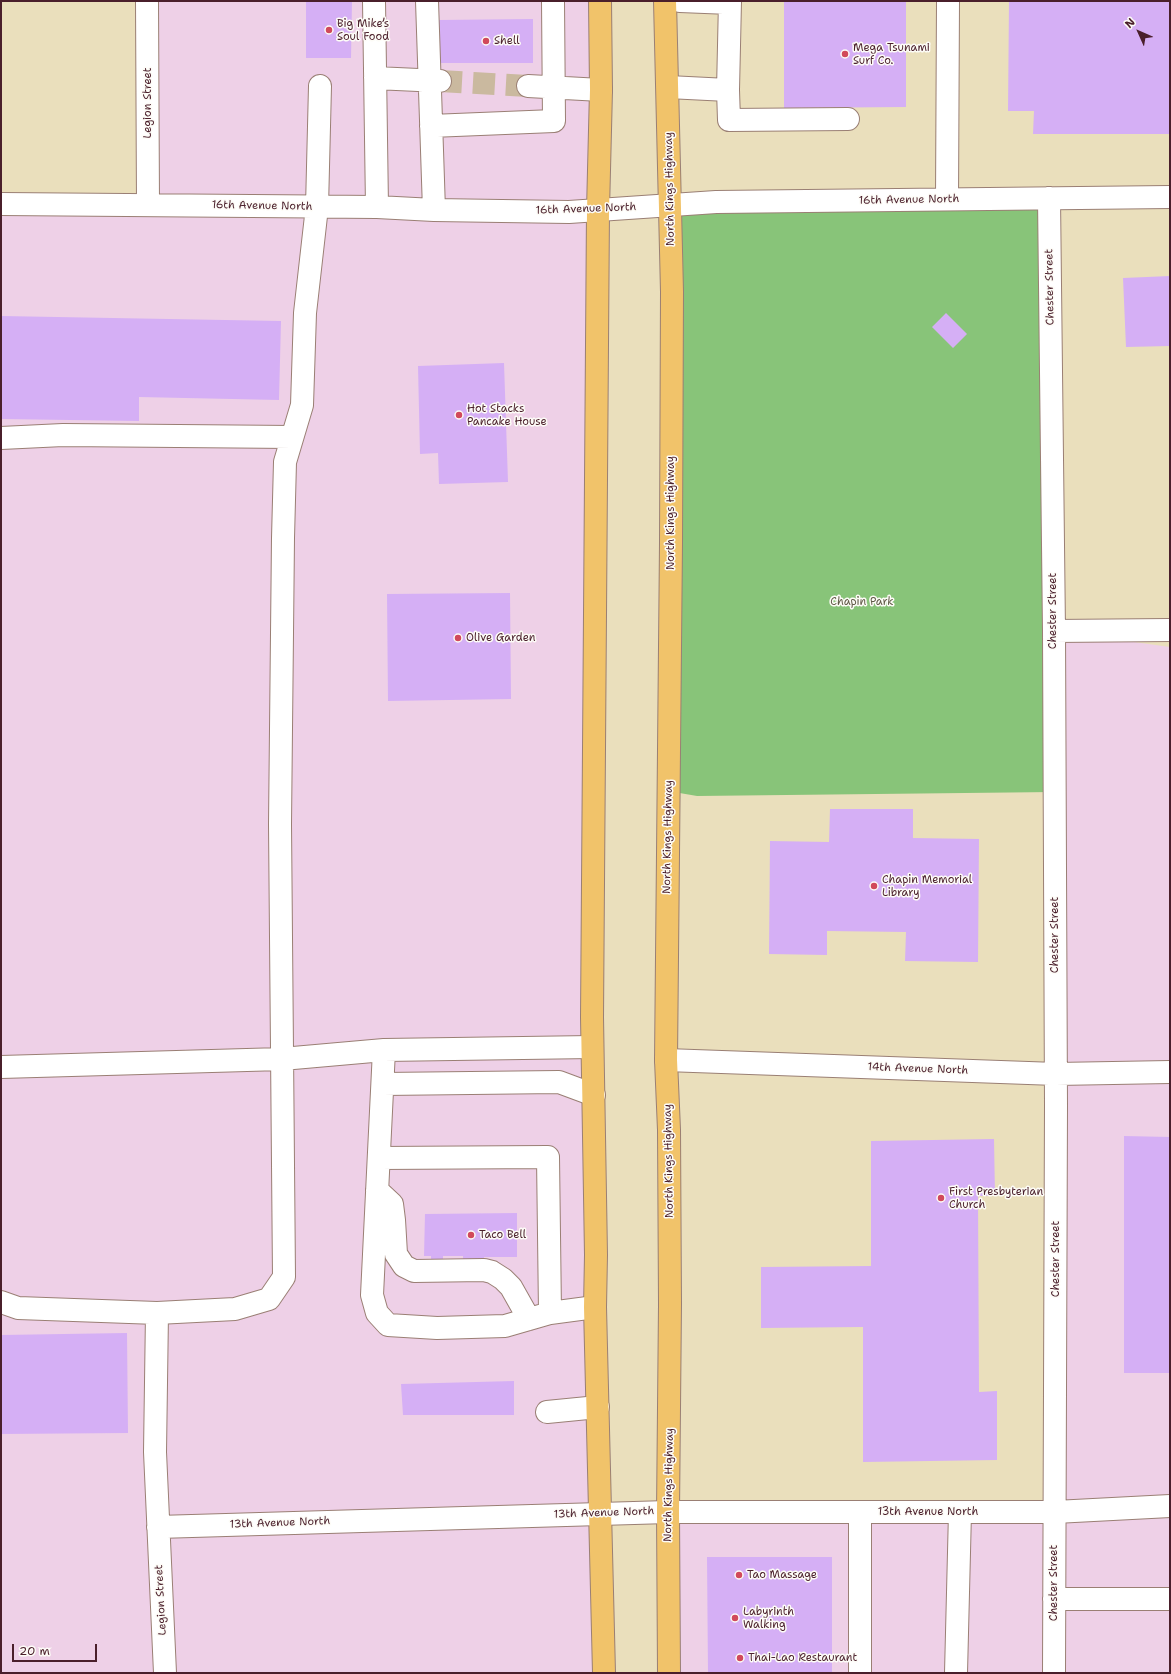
<!DOCTYPE html>
<meta charset="utf-8">
<style>
body{margin:0}
#map{position:relative;width:1171px;height:1674px;overflow:hidden;background:#eadfbc;font-family:"Shantell Sans",sans-serif}
canvas{display:block}
.frame{position:absolute;inset:0;border:2px solid #4a1f2b;pointer-events:none}
.north{position:absolute;left:1119px;top:12px;width:40px;height:40px;-webkit-text-stroke:3px #fdfcf7;paint-order:stroke;rotate:315deg;font-size:11px;font-weight:700;line-height:16px;text-align:center;color:#4a1f2b}
.north::after{content:'';display:block;margin:auto;width:14px;height:18px;background:#4a1f2b;clip-path:polygon(50% 0,100% 100%,50% 72%,0 100%)}
.scale{position:absolute;left:12px;top:1644px;width:85px;height:18px;box-sizing:border-box;border:2px solid #4a1f2b;border-top:0;padding-left:5px;font-size:12px;line-height:14px;white-space:nowrap;color:#4a1f2b;-webkit-text-stroke:3px #fdfcf7;paint-order:stroke}
</style>
<div id="map">
<canvas width="1171" height="1674"></canvas>
<div class="frame"></div>
<div class="north">N</div>
<div class="scale">20 m</div>
</div>
<script>
const ctx = document.querySelector('canvas').getContext('2d');
ctx.lineJoin = 'round';
function fillPath(path, color) { ctx.fillStyle = color; ctx.fill(path, 'evenodd'); }
const toPath = rows => new Path2D(rows.map(r => 'M' + r).join(''));
function stroke(path, color, width, dash) { ctx.strokeStyle = color; ctx.lineWidth = width; ctx.lineCap = dash ? 'butt' : 'round'; ctx.setLineDash(dash || []); ctx.stroke(path); }
function drawText(font, color, halo, rows, align = 'center') {
  ctx.font = font + ' "Shantell Sans",sans-serif'; ctx.lineWidth = 3; ctx.setLineDash([]); ctx.textBaseline = 'middle'; ctx.strokeStyle = halo; ctx.fillStyle = color; for (const [text, x, y, turn = 0] of rows) {
    ctx.save(); ctx.translate(x, y); ctx.rotate((+turn || 0) * Math.PI / 180); ctx.textAlign = isNaN(turn) ? turn : align; if (halo) ctx.strokeText(text, 0, 0); ctx.fillText(text, 0, 0); ctx.restore();
  }
}
const built = toPath([
 [147,1,600,1,603,1673,1,1673,1,204,148,204],
 [1054,631,1170,647,1170,1673,669,1673,668,1512,1055,1512]
]);
const green = toPath([
 [1049,198,1054,792,697,796,668,791,670,205]
]);
const building = toPath([
 [306,1,352,1,351,58,306,58],
 [784,1,906,1,906,107,784,108],
 [1009,1,1170,1,1170,134,1033,134,1034,111,1008,111],
 [533,19,533,63,439,63,439,20],
 [1170,276,1170,346,1126,347,1123,278],
 [946,313,967,334,953,348,932,327],
 [1,316,281,321,279,400,139,397,139,421,1,419],
 [504,363,508,482,439,484,438,453,420,454,418,366],
 [510,593,511,699,388,701,387,594],
 [830,809,913,809,913,838,979,839,978,962,905,961,906,932,827,931,827,955,769,954,770,841,829,842],
 [1124,1136,1170,1137,1170,1373,1124,1373],
 [994,1139,995,1196,978,1196,979,1392,997,1391,997,1460,863,1462,863,1327,761,1328,761,1267,871,1266,871,1141],
 [517,1213,517,1257,484,1257,484,1260,463,1260,463,1256,443,1256,443,1261,431,1261,431,1256,424,1256,425,1214],
 [127,1333,128,1433,1,1434,1,1335],
 [514,1381,514,1415,403,1415,401,1384],
 [707,1557,832,1557,832,1673,708,1673]
]);
const minorTunnel = toPath([
 [440,81,528,86]
]);
const minor = toPath([
 [147,1,148,204],
 [374,1,377,207],
 [427,1,434,210],
 [680,1,730,3],
 [375,78,440,81],
 [528,86,601,90],
 [668,87,728,90,730,1],
 [728,90,729,120,848,119],
 [431,126,554,121,553,1],
 [1049,198,1054,631,1056,1106,1054,1673],
 [947,199,948,1],
 [1,204,377,207,434,210,569,212,716,202,1170,197],
 [1,438,63,435,292,437],
 [1054,631,1170,630],
 [384,1050,372,1295,377,1313,388,1325,437,1328,505,1326,550,1313,595,1307],
 [666,1060,1056,1074,1170,1072],
 [1,1067,282,1059,384,1050,592,1047],
 [383,1084,559,1082,594,1095],
 [379,1158,548,1157,550,1313],
 [377,1190,392,1204,394,1220,396,1254,404,1266,414,1271,484,1270,492,1272,503,1279,511,1287,529,1319],
 [1,1302,18,1308,157,1313,235,1309,269,1299,284,1277,280,824,283,538,285,462,302,405,305,313,317,207,320,86],
 [157,1313,155,1452,165,1673],
 [547,1412,598,1407],
 [860,1512,860,1673],
 [158,1527,668,1512,1055,1512,1170,1506],
 [1054,1599,1170,1599],
 [956,1673,960,1512]
]);
const major = toPath([
 [600,1,601,90,598,210,592,1017,596,1255,595,1307,604,1673],
 [665,1,672,292,671,543,666,1060,669,1130,670,1304,668,1512,669,1673]
]);
const markers = [
 [329,30,4,"#d1495b"],
 [486,41,4,"#d1495b"],
 [845,54,4,"#d1495b"],
 [459,415,4,"#d1495b"],
 [458,638,4,"#d1495b"],
 [874,886,4,"#d1495b"],
 [941,1198,4,"#d1495b"],
 [471,1235,4,"#d1495b"],
 [739,1575,4,"#d1495b"],
 [735,1618,4,"#d1495b"],
 [740,1658,4,"#d1495b"]
];
const poiNames = [
 ["Big Mike’s",337,24],
 ["Soul Food",337,37],
 ["Shell",494,41],
 ["Mega Tsunami",853,48],
 ["Surf Co.",853,61],
 ["Hot Stacks",467,409],
 ["Pancake House",467,422],
 ["Olive Garden",466,638],
 ["Chapin Memorial",882,880],
 ["Library",882,893],
 ["First Presbyterian",949,1192],
 ["Church",949,1205],
 ["Taco Bell",479,1235],
 ["Tao Massage",747,1575],
 ["Labyrinth",743,1612],
 ["Walking",743,1625],
 ["Thai-Lao Restaurant",748,1658]
];
const streetNames = [
 ["Legion Street",148,103,-90],
 ["North Kings Highway",670,189,-91],
 ["16th Avenue North",909,200,-1],
 ["16th Avenue North",262,206,1],
 ["16th Avenue North",586,209,-2],
 ["Chester Street",1050,287,-91],
 ["North Kings Highway",671,513,-90],
 ["Chester Street",1053,611,-90],
 ["North Kings Highway",668,837,-89],
 ["Chester Street",1055,935,-90],
 ["14th Avenue North",918,1069,2],
 ["North Kings Highway",669,1161,-91],
 ["Chester Street",1056,1259,-90],
 ["North Kings Highway",669,1485,-89],
 ["13th Avenue North",928,1512],
 ["13th Avenue North",604,1513,-2],
 ["13th Avenue North",280,1523,-2],
 ["Chester Street",1054,1583,-90],
 ["Legion Street",161,1600,-93]
];
const parkNames = [
 ["Chapin Park",862,602]
];
fillPath(built, '#eed0e7');
fillPath(green, '#88c479');
fillPath(building, '#d5aff5');
stroke(minorTunnel, '#cab99f', 22, [22, 11]);
stroke(minor, '#9a7f74', 24);
stroke(major, '#9a7f74', 24);
stroke(minor, '#fff', 22);
stroke(major, '#f1c36a', 22);
for (const [x, y, r, color] of markers) { const dot = new Path2D(); dot.arc(x, y, r, 0, 2 * Math.PI); ctx.fillStyle = color; ctx.fill(dot); stroke(dot, '#fdfcf7', 1.5); }
drawText('11px', '#4a1f2b', '#fdfcf7', poiNames, 'left');
drawText('11px', '#4a1f2b', '#fdfcf7', streetNames);
drawText('11px', '#605946', '#fdfcf7', parkNames);
</script>
